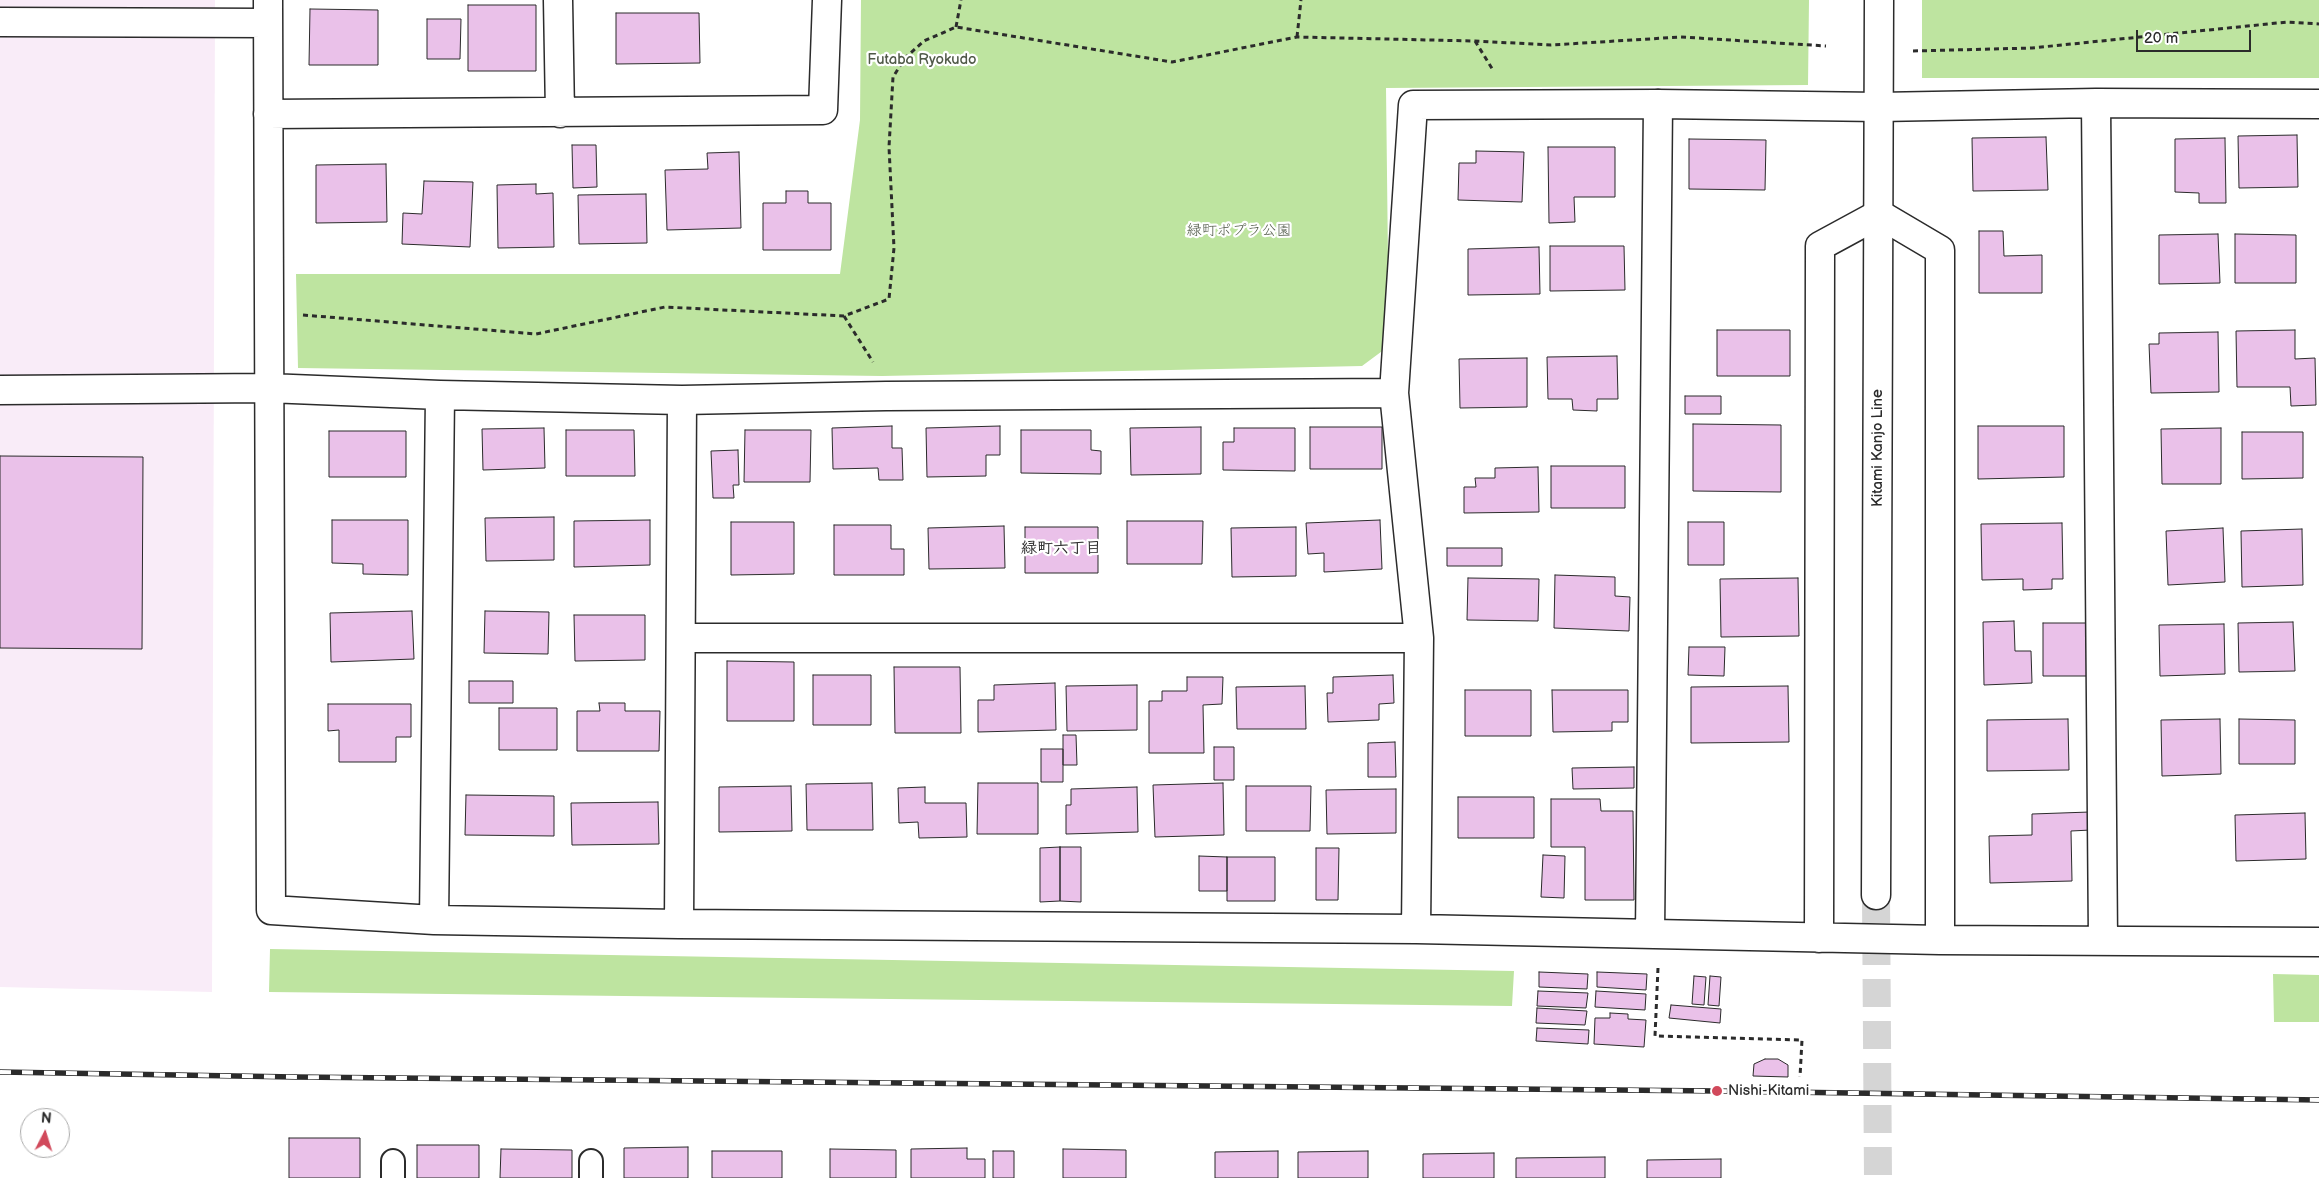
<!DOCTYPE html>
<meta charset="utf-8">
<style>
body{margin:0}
#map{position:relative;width:2319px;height:1178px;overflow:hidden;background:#fff;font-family:"Balsamiq Sans",sans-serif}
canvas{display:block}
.north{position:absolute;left:20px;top:1108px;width:50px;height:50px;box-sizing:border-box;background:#fff;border:1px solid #aaa;border-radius:50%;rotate:5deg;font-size:14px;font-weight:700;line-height:20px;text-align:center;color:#2b2b2b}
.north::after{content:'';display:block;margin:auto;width:18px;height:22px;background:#d1495b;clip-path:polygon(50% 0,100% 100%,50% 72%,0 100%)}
.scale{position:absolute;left:2136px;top:30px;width:115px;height:22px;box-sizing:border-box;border:2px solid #2b2b2b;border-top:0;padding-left:6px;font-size:15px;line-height:18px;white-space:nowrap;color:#2b2b2b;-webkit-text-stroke:4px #fff;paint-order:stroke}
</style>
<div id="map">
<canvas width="2319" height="1178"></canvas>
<div class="north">N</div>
<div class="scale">20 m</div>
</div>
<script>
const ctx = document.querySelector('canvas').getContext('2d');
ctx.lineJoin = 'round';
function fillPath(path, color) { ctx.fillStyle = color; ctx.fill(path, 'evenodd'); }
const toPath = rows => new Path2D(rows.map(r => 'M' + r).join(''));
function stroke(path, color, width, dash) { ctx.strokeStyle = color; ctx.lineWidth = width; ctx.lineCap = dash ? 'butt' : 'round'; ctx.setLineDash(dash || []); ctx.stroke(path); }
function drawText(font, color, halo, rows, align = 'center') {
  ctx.font = font + ' "Balsamiq Sans","Klee One",sans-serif'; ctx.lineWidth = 4.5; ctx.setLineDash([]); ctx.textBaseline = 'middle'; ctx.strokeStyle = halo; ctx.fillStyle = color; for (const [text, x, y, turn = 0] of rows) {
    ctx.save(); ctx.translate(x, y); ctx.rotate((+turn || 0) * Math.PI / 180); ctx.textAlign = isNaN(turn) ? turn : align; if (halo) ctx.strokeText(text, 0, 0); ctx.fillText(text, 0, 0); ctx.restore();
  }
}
const built = toPath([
 [0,0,215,0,212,992,0,987]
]);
const green = toPath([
 [861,0,1809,0,1808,85,1386,88,1389,346,1362,366,882,376,298,368,296,274,840,274,860,120],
 [1922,0,2319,0,2319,78,1922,78],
 [270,949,1514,971,1512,1006,269,992],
 [2273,974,2319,975,2319,1022,2274,1022]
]);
const building = toPath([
 [468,5,536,5,536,71,468,71,468,5],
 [310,9,378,10,378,65,309,65,310,9],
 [616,13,699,13,700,63,616,64,616,13],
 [427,19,461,19,460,59,427,59,427,19],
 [2297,135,2298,187,2239,188,2238,136,2297,135],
 [2046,137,2048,190,1973,191,1972,138,2046,137],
 [2225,138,2226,203,2199,203,2199,193,2175,192,2175,139,2225,138],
 [1689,139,1766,140,1765,190,1689,189,1689,139],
 [572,145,596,145,597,187,573,188,572,145],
 [1548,147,1615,147,1615,197,1574,197,1575,222,1549,223,1548,147],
 [1476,151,1524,152,1522,202,1458,200,1459,163,1476,163,1476,151],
 [739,152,741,228,667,230,665,170,708,169,707,153,739,152],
 [386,164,387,222,316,223,316,165,386,164],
 [424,181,473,182,470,247,402,244,403,213,422,214,424,181],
 [536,184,536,194,553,193,554,247,498,248,497,185,536,184],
 [786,191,808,191,808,203,831,203,831,250,763,250,763,203,786,203,786,191],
 [646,194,647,243,579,244,578,195,646,194],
 [1979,231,2003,231,2004,256,2042,255,2042,293,1979,293,1979,231],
 [2218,234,2220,283,2159,284,2159,235,2218,234],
 [2235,234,2296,235,2296,283,2235,283,2235,234],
 [1550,246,1624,246,1625,290,1550,291,1550,246],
 [1539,247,1540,294,1468,295,1468,249,1539,247],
 [1717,330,1790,330,1790,376,1717,376,1717,330],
 [2295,330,2295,359,2315,358,2316,405,2291,406,2290,387,2237,387,2236,331,2295,330],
 [2218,332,2219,392,2151,393,2149,344,2159,344,2159,333,2218,332],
 [1617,356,1618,399,1597,399,1597,411,1573,410,1572,399,1548,399,1547,357,1617,356],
 [1527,358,1527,407,1460,408,1459,359,1527,358],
 [1685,396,1721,396,1721,414,1685,414,1685,396],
 [1693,424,1781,425,1781,492,1693,491,1693,424],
 [892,426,892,448,902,448,903,480,879,480,878,468,833,469,832,428,892,426],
 [1000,426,1000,455,986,455,986,476,927,477,926,428,1000,426],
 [1978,426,2064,426,2064,477,1978,479,1978,426],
 [1201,427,1201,474,1131,475,1130,428,1201,427],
 [1310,427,1382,427,1382,469,1310,469,1310,427],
 [544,428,545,468,483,470,482,429,544,428],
 [1234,428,1295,428,1295,471,1223,470,1223,442,1234,442,1234,428],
 [2221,428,2221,484,2162,484,2161,429,2221,428],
 [566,430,634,430,635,476,566,476,566,430],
 [745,430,811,430,810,482,744,482,745,430],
 [1021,430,1091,430,1091,450,1101,451,1101,474,1021,473,1021,430],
 [329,431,406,431,406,477,329,477,329,431],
 [2242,432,2303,432,2303,478,2242,479,2242,432],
 [738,450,739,485,733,485,734,498,713,498,711,451,738,450],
 [0,456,143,457,142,649,0,648,0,456],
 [1551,466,1625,466,1625,508,1551,508,1551,466],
 [1538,467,1539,512,1464,513,1464,487,1476,487,1475,478,1495,478,1495,468,1538,467],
 [554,517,554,560,486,561,485,518,554,517],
 [332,520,408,520,408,575,363,574,363,564,332,563,332,520],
 [650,520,650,565,574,567,574,521,650,520],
 [1380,520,1382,569,1324,572,1324,553,1308,554,1306,523,1380,520],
 [1127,521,1203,521,1202,564,1127,564,1127,521],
 [731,522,794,522,794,574,731,575,731,522],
 [1688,522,1724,522,1724,565,1688,565,1688,522],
 [2062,523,2063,579,2052,579,2052,589,2023,590,2023,579,1982,580,1981,524,2062,523],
 [834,525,891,525,891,549,904,549,904,575,834,575,834,525],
 [1004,526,1005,568,929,569,928,528,1004,526],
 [1025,527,1098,527,1098,573,1025,573,1025,527],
 [1296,527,1296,576,1232,577,1231,528,1296,527],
 [2223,528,2225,582,2168,585,2166,531,2223,528],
 [2302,529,2303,585,2242,587,2241,531,2302,529],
 [1447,548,1502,548,1502,566,1447,566,1447,548],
 [1555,575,1615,577,1615,596,1630,597,1629,631,1554,628,1555,575],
 [1468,578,1539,579,1538,621,1467,620,1468,578],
 [1798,578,1799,636,1721,637,1720,579,1798,578],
 [412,611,414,659,331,662,330,613,412,611],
 [485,611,549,612,548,654,484,653,485,611],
 [574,615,645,615,645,660,575,661,574,615],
 [2014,621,2015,651,2031,651,2032,683,1984,685,1983,622,2014,621],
 [2293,622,2295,671,2239,672,2238,623,2293,622],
 [2043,623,2086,623,2087,676,2043,676,2043,623],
 [2224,624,2225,674,2160,676,2159,625,2224,624],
 [1689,647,1725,647,1724,676,1688,675,1689,647],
 [727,661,794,662,794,721,727,721,727,661],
 [894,667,960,667,961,733,895,733,894,667],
 [813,675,871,675,871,725,813,725,813,675],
 [1393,675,1394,703,1379,704,1379,720,1328,722,1327,693,1333,693,1333,677,1393,675],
 [1187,677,1223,677,1222,704,1203,705,1204,753,1149,753,1149,701,1162,701,1162,691,1187,691,1187,677],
 [469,681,513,681,513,703,469,703,469,681],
 [1055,683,1056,730,978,732,978,700,994,700,994,685,1055,683],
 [1137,685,1137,730,1067,731,1066,686,1137,685],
 [1305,686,1306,729,1237,729,1236,687,1305,686],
 [1788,686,1789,742,1691,743,1691,687,1788,686],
 [1465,690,1531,690,1531,736,1465,736,1465,690],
 [1552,690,1628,690,1628,722,1612,722,1612,731,1553,732,1552,690],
 [599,703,625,703,625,711,660,711,659,751,577,751,577,711,600,711,599,703],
 [328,704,411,704,411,737,396,737,396,762,339,762,339,730,328,731,328,704],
 [499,708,557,708,557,750,499,750,499,708],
 [2068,719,2069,770,1987,771,1987,720,2068,719],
 [2220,719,2221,774,2162,776,2161,720,2220,719],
 [2239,719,2295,720,2295,764,2239,764,2239,719],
 [1063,735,1076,735,1077,765,1063,765,1063,735],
 [1395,742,1396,777,1368,777,1368,743,1395,742],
 [1214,747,1234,747,1234,780,1214,780,1214,747],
 [1041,749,1063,749,1063,782,1041,782,1041,749],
 [1634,767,1634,788,1573,789,1572,768,1634,767],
 [872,783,873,830,807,830,806,784,872,783],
 [978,783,1038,783,1038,834,977,834,978,783],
 [1223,783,1224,835,1155,837,1153,785,1223,783],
 [791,786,792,831,719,832,719,787,791,786],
 [1246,786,1311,786,1310,831,1246,831,1246,786],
 [925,787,925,803,966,803,967,837,919,838,918,822,899,823,898,788,925,787],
 [1137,787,1138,832,1066,834,1066,805,1071,805,1071,789,1137,787],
 [1396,789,1396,833,1327,834,1326,790,1396,789],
 [466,795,554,796,554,836,465,835,466,795],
 [1458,797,1534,797,1534,838,1458,838,1458,797],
 [1551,799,1600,799,1601,811,1633,811,1634,900,1585,900,1585,847,1551,847,1551,799],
 [658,802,659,844,572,845,571,803,658,802],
 [2090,812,2091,830,2071,831,2072,881,1990,883,1989,836,2032,835,2032,814,2090,812],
 [2305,813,2306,859,2236,861,2235,815,2305,813],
 [1060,847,1081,847,1081,902,1060,901,1060,847],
 [1060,847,1060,901,1040,902,1040,848,1060,847],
 [1316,848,1339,848,1338,900,1316,900,1316,848],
 [1543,855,1565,856,1564,898,1541,897,1543,855],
 [1199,856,1227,857,1227,891,1199,891,1199,856],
 [1227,857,1275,857,1275,901,1227,901,1227,857],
 [1539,972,1588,974,1587,989,1539,987,1539,972],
 [1597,972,1647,974,1646,990,1597,987,1597,972],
 [1694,976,1706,977,1704,1005,1692,1004,1694,976],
 [1710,976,1721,977,1719,1006,1708,1005,1710,976],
 [1538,991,1588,993,1586,1008,1537,1006,1538,991],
 [1596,991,1646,994,1645,1010,1595,1007,1596,991],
 [1671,1005,1721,1009,1720,1023,1669,1018,1671,1005],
 [1537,1008,1587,1011,1585,1025,1536,1023,1537,1008],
 [1610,1013,1628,1014,1628,1019,1646,1020,1644,1047,1594,1044,1595,1018,1610,1018,1610,1013],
 [1537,1028,1589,1030,1588,1044,1536,1041,1537,1028],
 [1765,1059,1778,1059,1788,1065,1788,1077,1753,1076,1754,1064,1765,1059],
 [289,1138,360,1138,360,1178,289,1178,289,1138],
 [417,1145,479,1145,479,1178,417,1178,417,1145],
 [688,1147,688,1178,624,1178,624,1148,688,1147],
 [967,1148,967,1159,985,1159,985,1178,911,1178,911,1149,967,1148],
 [501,1149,572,1150,572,1178,500,1178,501,1149],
 [830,1149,896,1150,896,1178,830,1178,830,1149],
 [1063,1149,1126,1150,1126,1178,1063,1178,1063,1149],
 [712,1151,782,1151,782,1178,712,1178,712,1151],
 [993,1151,1014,1151,1014,1178,993,1178,993,1151],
 [1278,1151,1278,1178,1215,1178,1215,1152,1278,1151],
 [1368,1151,1368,1178,1298,1178,1298,1152,1368,1151],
 [1494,1153,1494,1178,1423,1178,1423,1154,1494,1153],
 [1605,1157,1605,1178,1516,1178,1516,1158,1605,1157],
 [1721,1159,1721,1178,1647,1178,1647,1160,1721,1159]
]);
const secondaryTunnel = toPath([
 [1876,895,1878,1178]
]);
const path = toPath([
 [956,27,961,0],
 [1297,37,1301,0],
 [1475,41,1493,70],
 [1913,51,2032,48,2287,22,2319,24],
 [303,315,536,334,665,307,844,316,889,299,894,248,889,147,893,77,905,58,924,41,956,27,1172,62,1297,37,1475,41,1551,45,1681,37,1826,46],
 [844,316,873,362],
 [1658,968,1655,1036,1802,1040,1800,1077]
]);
const lane = toPath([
 [393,1161,393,1178],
 [591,1161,591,1178]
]);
const street = toPath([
 [268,0,271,910,434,920,679,924,1416,929,1940,940,2319,942],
 [558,0,560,113],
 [0,22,268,23],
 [2096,103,2103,939],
 [268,114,823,110,827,0],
 [0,390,268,388,440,395,682,400,886,396,1394,393],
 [682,638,1419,638],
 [434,920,440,395],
 [679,924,682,400],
 [1416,929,1419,638,1394,393,1413,105,1658,104,1879,107,2096,103,2319,104],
 [1650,934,1658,104],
 [1819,938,1820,246,1879,214,1940,250,1940,940]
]);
const secondary = toPath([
 [1876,895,1879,0]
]);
const rail = toPath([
 [0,1072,295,1077,1717,1091,2319,1100]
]);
const markers = [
 [1717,1091,6,"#d1495b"]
];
const parkNames = [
 ["Futaba Ryokudo",922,60],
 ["緑町ポプラ公園",1239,231]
];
const streetNames = [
 ["Kitami Kanjo Line",1878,448,-90]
];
const poiNames = [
 ["Nishi-Kitami",1728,1091]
];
const neighbourhoodNames = [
 ["緑町六丁目",1061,549]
];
fillPath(built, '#f9ecf8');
fillPath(green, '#bee4a0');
fillPath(building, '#eac1e9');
stroke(building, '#2b2b2b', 1);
stroke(secondaryTunnel, '#d5d5d5', 28, [28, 14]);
stroke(lane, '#2b2b2b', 26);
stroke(street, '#2b2b2b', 31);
stroke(secondary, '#2b2b2b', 31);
stroke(path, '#2b2b2b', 3, [5, 4]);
stroke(lane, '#fff', 22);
stroke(street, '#fff', 28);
stroke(secondary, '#fff', 28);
stroke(rail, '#2b2b2b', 5.5);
stroke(rail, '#fff', 4, [11]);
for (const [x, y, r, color] of markers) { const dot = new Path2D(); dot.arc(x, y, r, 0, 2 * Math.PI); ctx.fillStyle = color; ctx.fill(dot); stroke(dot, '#fff', 2); }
drawText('15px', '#505948', '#fff', parkNames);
drawText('15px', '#2b2b2b', '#fff', streetNames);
drawText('15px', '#2b2b2b', '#fff', poiNames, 'left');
drawText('bold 16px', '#2b2b2b', '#fff', neighbourhoodNames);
</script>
